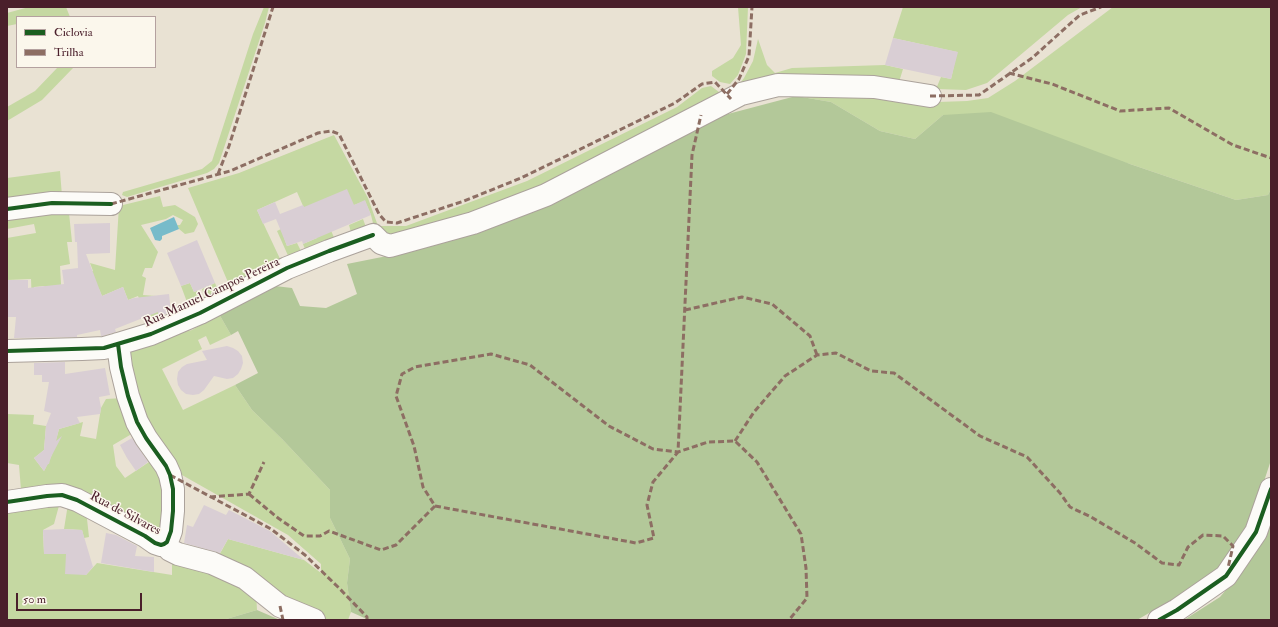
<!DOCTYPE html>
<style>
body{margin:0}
#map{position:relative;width:1278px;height:627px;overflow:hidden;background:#e9e2d3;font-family:"IM FELL Double Pica",serif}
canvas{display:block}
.frame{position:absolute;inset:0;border:8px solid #4a1f2b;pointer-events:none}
.legend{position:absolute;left:16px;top:16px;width:140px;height:52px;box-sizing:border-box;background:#fbf7ec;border:1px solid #b4a19f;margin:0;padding:5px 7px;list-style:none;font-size:12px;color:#4a1f2b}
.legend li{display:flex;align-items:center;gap:8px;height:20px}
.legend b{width:20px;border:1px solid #b4a19f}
.scale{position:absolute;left:16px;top:593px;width:126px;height:18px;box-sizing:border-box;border:2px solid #4a1f2b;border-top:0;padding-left:5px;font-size:12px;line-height:14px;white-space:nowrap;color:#4a1f2b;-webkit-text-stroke:3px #fbf7ec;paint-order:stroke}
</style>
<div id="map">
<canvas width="1278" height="627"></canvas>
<div class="frame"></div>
<ul class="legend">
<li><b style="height:5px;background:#1b5e20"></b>Ciclovia</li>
<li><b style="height:5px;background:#8d6e63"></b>Trilha</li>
</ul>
<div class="scale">50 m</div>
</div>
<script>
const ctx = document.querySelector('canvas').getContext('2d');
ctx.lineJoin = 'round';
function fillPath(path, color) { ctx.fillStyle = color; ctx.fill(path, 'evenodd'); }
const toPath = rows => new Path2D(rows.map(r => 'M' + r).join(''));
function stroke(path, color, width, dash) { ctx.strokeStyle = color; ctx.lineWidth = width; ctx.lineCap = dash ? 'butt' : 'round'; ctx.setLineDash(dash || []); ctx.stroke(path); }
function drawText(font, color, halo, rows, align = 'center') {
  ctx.font = font + ' "IM FELL Double Pica",serif'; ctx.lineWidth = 3; ctx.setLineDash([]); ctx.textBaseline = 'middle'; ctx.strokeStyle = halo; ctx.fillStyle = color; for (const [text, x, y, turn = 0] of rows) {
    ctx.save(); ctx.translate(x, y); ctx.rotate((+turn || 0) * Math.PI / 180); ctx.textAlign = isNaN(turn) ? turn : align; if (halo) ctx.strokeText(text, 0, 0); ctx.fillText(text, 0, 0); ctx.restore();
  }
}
const green = toPath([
 [29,7,66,7,70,17,17,17,17,24,7,26,7,13],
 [264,7,269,7,265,23,219,163,214,169,207,173,127,197,122,195,123,192,202,169,212,161,253,34],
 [738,7,748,7,746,54,738,75,730,84,720,82,712,76,712,71,733,58,741,45],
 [903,7,1082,7,1068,15,987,83,966,90,936,89,941,77,951,79,957,52,893,38],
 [1113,7,1271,7,1271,189,1268,195,1236,200,1130,164,943,115,915,139,880,131,831,102,796,96,825,94,938,102,967,101,988,98,1015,81],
 [758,39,767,65,775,73,792,68,885,65,903,69,899,82,734,91,744,78,753,61],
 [58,67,74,67,42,100,7,121,7,107,35,91],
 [711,86,719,92,715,102,544,192,392,240,374,227,371,215,365,201,354,205,318,201,336,242,307,254,303,244,317,238,297,192,257,210,282,263,230,287,188,188,239,173,334,135,368,198,378,226,406,226,527,181,677,107,702,88],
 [60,171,62,196,7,202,7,178],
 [160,196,163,207,175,205,195,217,198,224,194,232,185,234,179,229,177,225,180,225,183,220,173,215,166,219,141,225,158,252,152,268,145,268,142,276,146,278,143,295,156,296,159,320,146,323,144,317,146,316,138,296,128,300,123,287,102,296,99,289,88,290,86,272,93,271,90,263,115,270,119,206],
 [69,213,72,242,67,242,70,264,60,266,62,301,44,286,34,287,36,303,32,303,31,279,7,280,7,238,36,233,34,224,7,229,7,215],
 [363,219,367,230,352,236,349,225],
 [281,229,287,246,297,243,303,255,290,260,277,231],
 [190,283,194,292,197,291,201,304,190,310,181,286],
 [215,283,219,293,206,301,202,289],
 [219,314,231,335,210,345,206,336,198,340,202,349,162,369,183,410,235,385,252,410,282,439,330,490,330,518,350,559,347,583,351,612,348,620,326,620,217,559,228,539,304,560,321,573,321,564,288,535,182,475,163,452,141,415,127,353,160,338,192,330],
 [123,398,135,432,113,445,116,466,125,478,152,460,167,494,163,531,156,532,68,486,21,490,19,465,7,463,7,414,34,415,33,424,46,426,44,450,34,458,44,471,51,457,59,429,83,422,80,436,96,439,101,408,106,399],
 [60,502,54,524,43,530,44,553,66,554,86,575,97,563,172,575,172,557,256,591,257,610,223,620,7,620,7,509],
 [68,504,86,510,89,537,84,538,82,530,64,529]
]);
const forest = toPath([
 [796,96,831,102,880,131,915,139,943,115,991,112,1130,164,1236,200,1268,195,1271,189,1271,460,1246,536,1211,577,1137,620,369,620,351,612,347,583,350,559,330,518,330,490,282,439,252,410,235,385,258,373,238,331,231,335,219,314,275,286,292,288,300,306,326,308,357,294,347,264,392,255,709,119],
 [1271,516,1271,620,1184,620,1220,597,1248,564],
 [257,610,280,620,223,620]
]);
const water = toPath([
 [174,217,179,229,162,236,162,239,160,241,155,240,150,228]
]);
const building = toPath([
 [893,38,958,52,951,79,885,65],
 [347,189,354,205,365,200,371,215,303,244,302,241,287,246,276,219,263,224,257,210,275,202,280,214,303,205,304,207],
 [110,223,110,253,86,254,102,296,123,287,128,300,134,298,169,294,171,312,158,317,158,312,115,329,116,332,102,336,101,336,100,330,77,335,77,337,14,338,16,317,7,317,7,280,28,280,28,288,64,284,62,270,78,268,77,242,75,242,74,224],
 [197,240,215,283,194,292,190,283,181,286,167,253],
 [227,346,233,348,238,351,242,356,243,363,241,369,238,374,233,378,227,379,214,376,204,390,199,394,193,395,186,394,181,390,178,385,177,379,178,372,182,367,187,364,207,360,202,351],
 [65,362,65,374,105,368,110,395,99,397,101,408,100,414,77,417,80,423,59,429,56,441,62,436,51,457,49,464,48,464,44,471,34,458,44,450,46,426,51,413,44,411,49,382,42,382,42,375,34,375,34,363],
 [132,438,148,462,136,471,127,458,120,445],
 [204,505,226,515,229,510,270,531,304,560,228,539,220,553,184,543,187,525,193,527],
 [64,529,82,530,93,567,86,575,65,574,66,554,44,554,43,530],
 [106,533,116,535,137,546,135,556,154,557,154,572,101,563]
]);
const minor = toPath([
 [7,209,52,203,111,204],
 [7,351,82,349,104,348,118,344,151,334,200,313,287,268,329,251,373,235,381,243,390,246,473,223,546,195,741,94,778,85,874,87,930,96],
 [7,502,47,496,62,495,77,500,145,536,155,543,161,545,164,544,167,542,171,531,173,511,173,489,170,475,166,466,146,438,137,422,128,396,121,367,118,344],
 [164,544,170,550,178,554,212,563,245,578,280,606,314,620],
 [1159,620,1177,610,1226,576,1256,532,1271,489]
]);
const quiet = toPath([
 [1009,73,1052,84,1120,111,1169,108,1233,145,1271,158],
 [727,94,739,79,749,56,752,7],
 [930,96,979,95,1032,58,1080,15,1101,7],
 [218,174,229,146,273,7],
 [111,204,230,171,318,133,331,131,339,134,379,214,386,222,397,223,464,201,521,178,675,103,702,84,715,82,731,99],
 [685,310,742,297,772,304,810,336,817,355],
 [735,441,754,412,785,376,817,355,836,353,871,371,894,373,980,436,1027,457,1060,493,1070,507,1091,517,1135,543,1162,563,1179,565,1188,547,1203,535,1223,536,1233,546,1228,568],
 [170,475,271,529,305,555,339,588,367,617,367,620],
 [249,494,278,518,304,536,320,536,329,531,381,550,396,545,435,506,423,487,414,446,396,396,402,374,415,367,491,354,530,365,609,426,653,449,678,452,708,442,735,441,757,462,801,534,806,568,807,598,789,620],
 [210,497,249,494,264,462],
 [435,506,636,543,654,538,647,505,653,482,678,452,692,155,701,115],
 [280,606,283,620]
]);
const cycleway = toPath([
 [7,209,52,203,111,204],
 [7,351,104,348,151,334,200,313,287,268,329,251,373,235],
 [7,502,47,496,62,495,77,500,145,536,155,543,161,545,164,544,167,542,171,531,173,511,173,489,170,475,166,466,146,438,137,422,128,396,121,367,118,344],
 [1159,620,1177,610,1226,576,1256,532,1271,489]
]);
const streetNames = [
 ["Rua Manuel Campos Pereira",212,293,-25],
 ["Rua de Silvares",125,514,28]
];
fillPath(green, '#c5d8a2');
fillPath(forest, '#b3c899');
fillPath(water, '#77bbca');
fillPath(building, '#d9ced4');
stroke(minor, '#aba29b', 24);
stroke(minor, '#fcfbf8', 22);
stroke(quiet, '#8d6e63', 3, [6, 3]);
stroke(cycleway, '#1b5e20', 4);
drawText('13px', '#4a1f2b', '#fbf7ec', streetNames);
</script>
